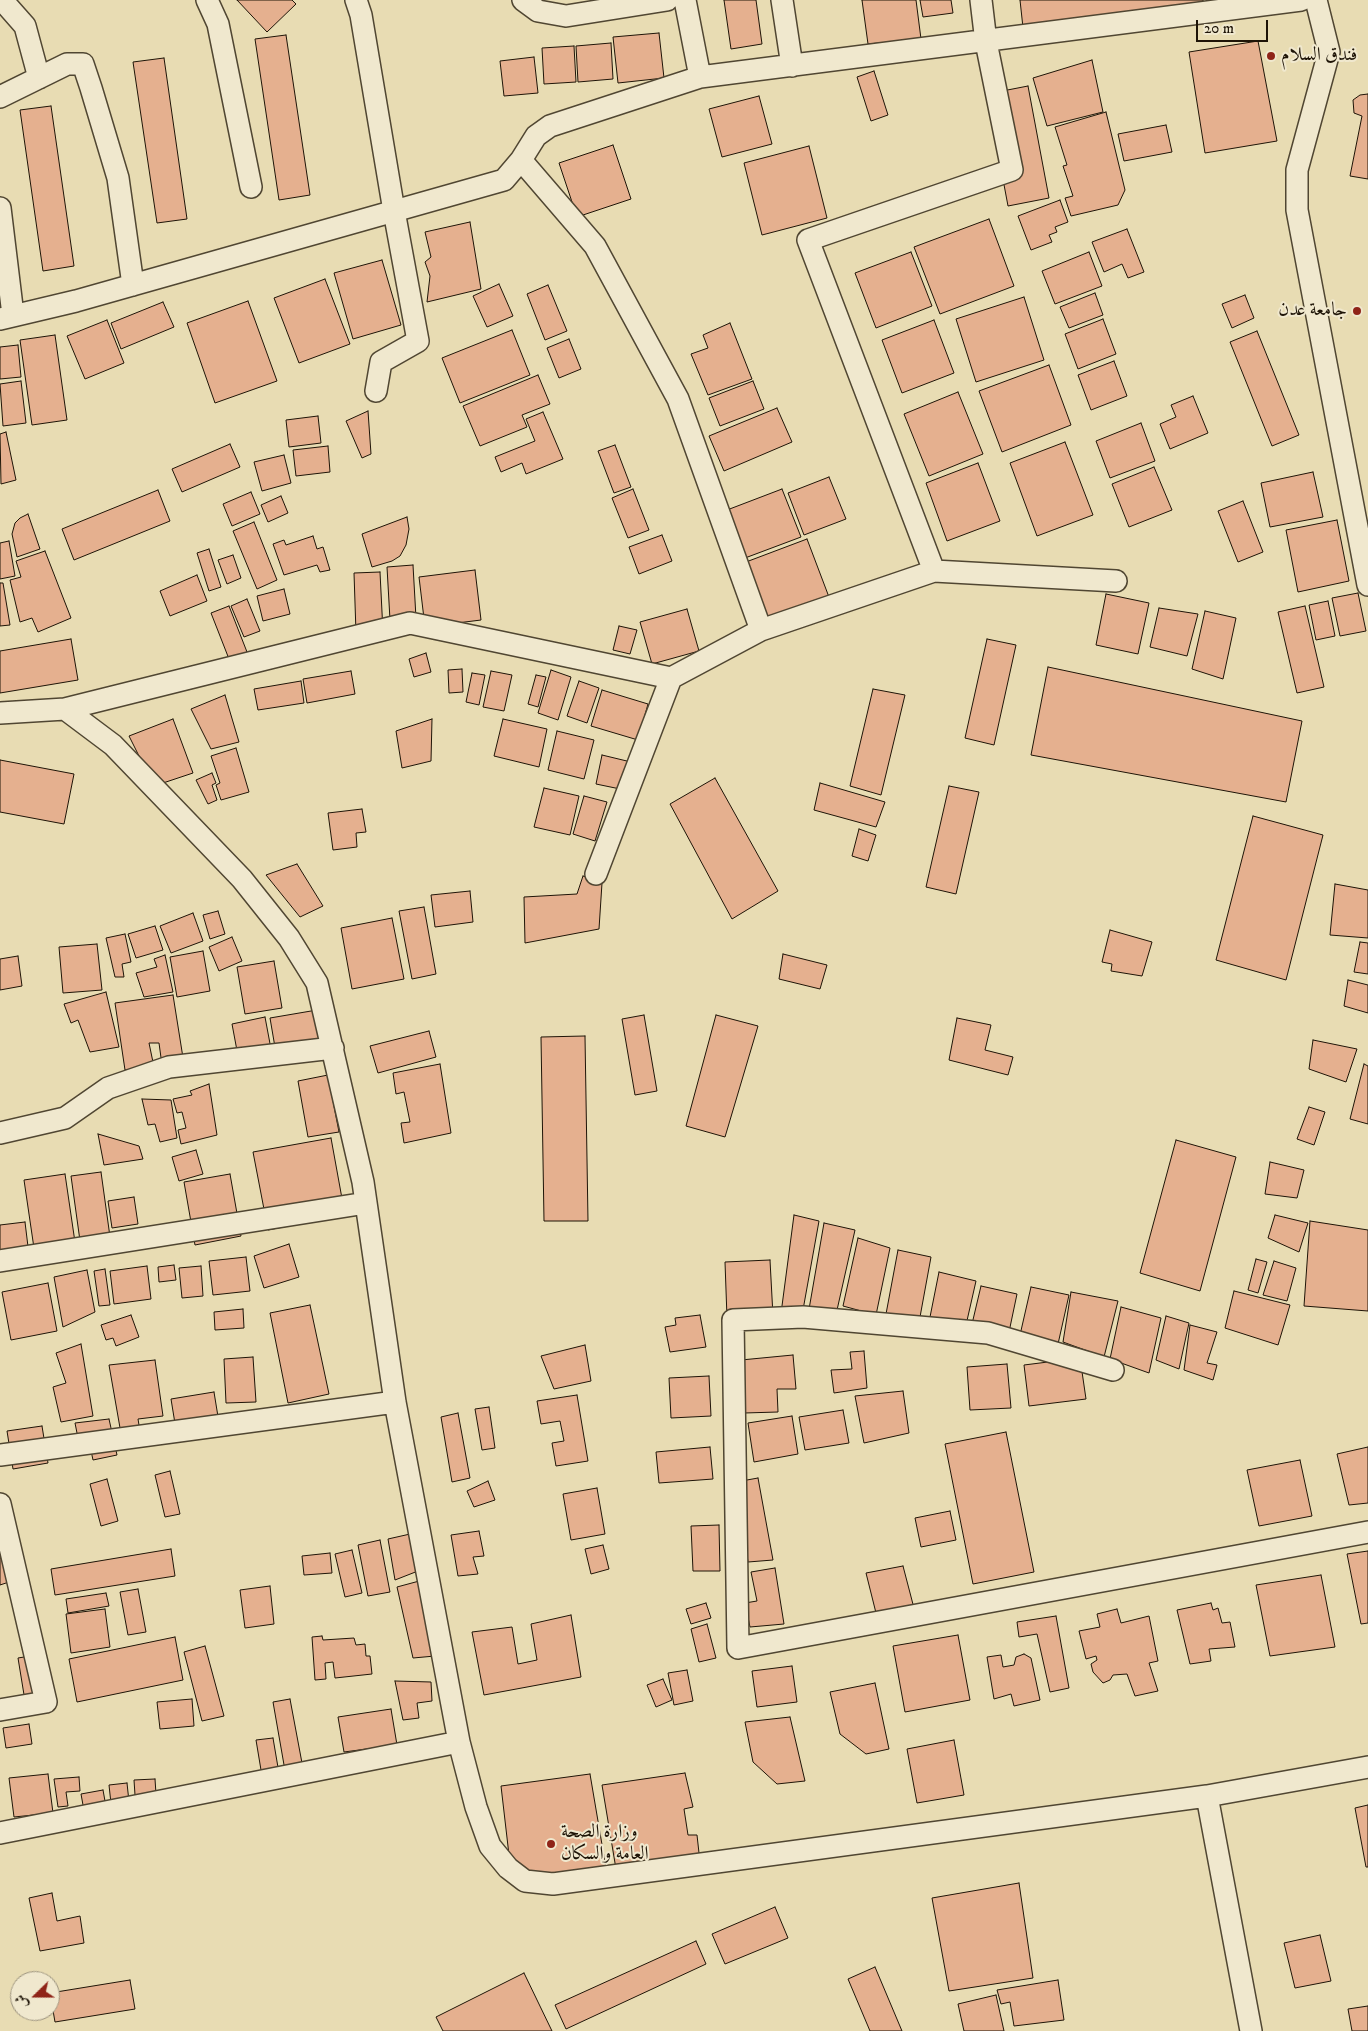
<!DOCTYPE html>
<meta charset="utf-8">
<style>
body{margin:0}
#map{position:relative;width:1368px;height:2031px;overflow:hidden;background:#e8dcb3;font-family:"IM FELL DW Pica",Amiri,serif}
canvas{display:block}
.north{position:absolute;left:10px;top:1971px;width:50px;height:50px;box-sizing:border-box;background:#f0e8ce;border:1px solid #9c937e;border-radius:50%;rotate:248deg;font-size:14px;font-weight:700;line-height:20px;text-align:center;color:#1e1407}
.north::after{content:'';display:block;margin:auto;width:18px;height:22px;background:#8f2418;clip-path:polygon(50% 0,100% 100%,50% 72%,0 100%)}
.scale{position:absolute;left:1196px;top:20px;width:72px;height:22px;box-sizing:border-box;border:2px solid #1e1407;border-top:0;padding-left:6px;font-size:15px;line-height:18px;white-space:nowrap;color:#1e1407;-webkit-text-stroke:4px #f0e8ce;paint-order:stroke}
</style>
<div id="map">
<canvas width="1368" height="2031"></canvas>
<div class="north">ش</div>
<div class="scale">20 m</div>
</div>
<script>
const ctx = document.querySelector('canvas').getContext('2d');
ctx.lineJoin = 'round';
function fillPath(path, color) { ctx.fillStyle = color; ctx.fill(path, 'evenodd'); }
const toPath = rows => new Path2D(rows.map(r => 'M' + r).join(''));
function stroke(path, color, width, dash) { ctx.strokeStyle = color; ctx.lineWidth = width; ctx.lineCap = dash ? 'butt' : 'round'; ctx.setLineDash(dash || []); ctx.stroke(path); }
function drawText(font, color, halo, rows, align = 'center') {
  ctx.font = font + ' "IM FELL DW Pica",Amiri,serif'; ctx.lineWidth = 4; ctx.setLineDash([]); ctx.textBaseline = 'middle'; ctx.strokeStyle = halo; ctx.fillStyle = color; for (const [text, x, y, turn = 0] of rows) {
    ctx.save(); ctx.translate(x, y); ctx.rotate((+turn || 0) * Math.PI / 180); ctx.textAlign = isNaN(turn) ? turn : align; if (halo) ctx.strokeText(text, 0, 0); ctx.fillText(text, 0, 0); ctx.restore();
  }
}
const building = toPath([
 [237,0,292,0,296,4,267,32,237,0],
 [724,0,756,0,762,44,731,49,724,0],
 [862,0,916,0,921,39,868,44,862,0],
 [920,0,951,0,953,13,923,17,920,0],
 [1020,0,1203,0,1204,7,1024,37,1020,0],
 [659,33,664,78,618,83,613,37,659,33],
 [286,35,310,195,279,200,255,39,286,35],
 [1258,41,1277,141,1205,153,1189,52,1258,41],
 [611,43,613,79,578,82,576,46,611,43],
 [574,46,576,82,544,84,542,48,574,46],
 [534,57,538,93,504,96,500,61,534,57],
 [164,58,187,219,157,223,133,62,164,58],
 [1092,60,1103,112,1047,126,1033,78,1092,60],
 [874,71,888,115,871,121,857,77,874,71],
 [1028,86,1049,198,1008,206,987,94,1028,86],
 [1368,94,1368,179,1350,176,1362,116,1354,113,1353,100,1360,95,1368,94],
 [759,96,772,144,722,157,709,109,759,96],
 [51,106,74,266,43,271,20,110,51,106],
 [1106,112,1125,190,1118,205,1071,216,1065,198,1073,196,1063,166,1067,165,1055,127,1106,112],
 [1166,125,1172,152,1124,161,1118,134,1166,125],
 [613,145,631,199,577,217,559,163,613,145],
 [809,146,827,218,762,235,744,163,809,146],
 [1060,200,1068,222,1055,227,1057,232,1049,235,1052,242,1031,250,1018,216,1060,200],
 [989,219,1014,286,940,314,914,247,989,219],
 [470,222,481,289,427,302,430,276,425,262,431,257,425,232,470,222],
 [1127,229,1144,272,1128,278,1122,264,1104,272,1092,242,1127,229],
 [911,252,932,306,876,328,855,273,911,252],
 [1089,252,1102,286,1055,304,1042,271,1089,252],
 [382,260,401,325,353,339,334,273,382,260],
 [325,279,350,344,299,363,274,298,325,279],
 [499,284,513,316,487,327,473,296,499,284],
 [548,285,567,331,545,340,527,294,548,285],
 [1095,293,1103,315,1069,328,1060,307,1095,293],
 [1245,295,1254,318,1232,328,1222,304,1245,295],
 [1024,297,1044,360,976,382,956,319,1024,297],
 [248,301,277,381,215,403,187,323,248,301],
 [163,302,174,327,121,349,111,323,163,302],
 [1103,319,1116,354,1078,369,1065,334,1103,319],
 [107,320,124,363,85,379,67,336,107,320],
 [934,320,954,373,902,393,882,340,934,320],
 [730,323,752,379,708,395,691,354,708,348,703,335,730,323],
 [512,330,530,375,460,403,442,358,512,330],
 [1257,331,1299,435,1272,446,1230,342,1257,331],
 [55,335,67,420,32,425,20,340,55,335],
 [569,339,581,369,559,378,547,348,569,339],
 [18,345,21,377,0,379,0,347,18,345],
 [1114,361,1127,396,1091,410,1078,375,1114,361],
 [1049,365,1071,425,1002,452,979,391,1049,365],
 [538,375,550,404,522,415,527,427,480,446,463,406,538,375],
 [21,381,26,423,3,426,0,384,21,381],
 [753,381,764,409,720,426,709,398,753,381],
 [958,392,983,454,929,476,904,414,958,392],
 [1193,396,1208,433,1170,449,1160,424,1176,417,1171,405,1193,396],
 [777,408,792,442,724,471,709,436,777,408],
 [368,411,371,454,362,458,346,421,368,411],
 [543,412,563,459,526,474,522,463,501,472,495,457,535,441,526,419,543,412],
 [318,416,321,443,289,447,286,420,318,416],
 [1141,423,1155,461,1110,478,1096,441,1141,423],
 [6,432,16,480,1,484,0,434,6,432],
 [1065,442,1093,515,1037,536,1010,463,1065,442],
 [230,444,240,467,182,492,172,469,230,444],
 [615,445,631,487,614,493,598,451,615,445],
 [328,446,330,472,296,476,293,450,328,446],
 [284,455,291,483,262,491,254,462,284,455],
 [978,463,1000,521,947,541,926,483,978,463],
 [1154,467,1172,510,1129,527,1112,484,1154,467],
 [1313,472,1323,517,1270,527,1261,483,1313,472],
 [829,477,846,519,804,535,788,493,829,477],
 [633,489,649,530,628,538,612,498,633,489],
 [782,489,801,537,745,558,727,510,782,489],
 [158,490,170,521,74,560,62,529,158,490],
 [251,492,260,514,232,526,223,504,251,492],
 [281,496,288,513,268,522,261,505,281,496],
 [1243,501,1263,552,1238,562,1218,511,1243,501],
 [28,514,40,549,17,557,12,534,15,523,20,518,28,514],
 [407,517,409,529,406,545,400,556,392,561,372,567,362,534,407,517],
 [1337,520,1349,581,1298,592,1286,530,1337,520],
 [254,522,277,580,257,589,233,531,254,522],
 [662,535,672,561,639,574,629,547,662,535],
 [313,536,317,549,323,547,330,570,320,572,317,565,284,575,273,544,284,540,286,545,313,536],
 [807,539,832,605,770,628,746,562,807,539],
 [9,541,15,576,0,579,0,543,9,541],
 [209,549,221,587,209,591,197,553,209,549],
 [45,551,71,618,38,632,32,618,20,622,10,580,21,577,16,561,45,551],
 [233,555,241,578,227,584,218,560,233,555],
 [413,565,416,618,390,620,387,567,413,565],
 [475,570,481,620,425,627,419,577,475,570],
 [380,572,383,632,356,633,354,573,380,572],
 [197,575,207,601,170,616,160,591,197,575],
 [0,583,3,583,10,625,0,626,0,583],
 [284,589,290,614,263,621,257,596,284,589],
 [1358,593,1366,631,1340,636,1332,598,1358,593],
 [1106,594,1149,603,1138,654,1096,645,1106,594],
 [247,599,260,631,244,637,231,606,247,599],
 [1328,601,1335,636,1316,640,1309,605,1328,601],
 [229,606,247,652,229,659,211,613,229,606],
 [1305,606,1324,687,1297,693,1278,612,1305,606],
 [1159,608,1198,614,1187,656,1150,647,1159,608],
 [687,609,699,651,652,664,640,622,687,609],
 [1205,611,1236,618,1223,679,1192,669,1205,611],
 [619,626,637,630,630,654,613,650,619,626],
 [71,639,78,680,0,693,0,651,71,639],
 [987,639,1016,645,994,745,965,738,987,639],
 [426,653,431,672,414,677,409,659,426,653],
 [1048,667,1302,721,1286,802,1031,755,1048,667],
 [462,669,463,692,449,693,448,670,462,669],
 [551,670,571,677,558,720,538,713,551,670],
 [351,671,355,694,307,703,303,679,351,671],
 [491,671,512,675,504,711,483,707,491,671],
 [472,673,485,675,479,705,466,702,472,673],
 [536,675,546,677,538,707,528,704,536,675],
 [301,681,304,703,258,710,254,689,301,681],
 [579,681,599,688,587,723,567,716,579,681],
 [873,689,905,695,881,795,850,786,873,689],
 [602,690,648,704,638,740,591,726,602,690],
 [225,695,239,742,211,749,191,709,225,695],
 [173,719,193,773,154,786,129,736,173,719],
 [432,719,431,761,402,768,396,731,432,719],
 [503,719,547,729,539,767,494,756,503,719],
 [557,731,594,740,584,779,548,770,557,731],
 [236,748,249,792,221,800,216,785,220,783,211,756,236,748],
 [602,755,631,762,625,790,596,784,602,755],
 [0,760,74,774,64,824,0,812,0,760],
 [212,773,216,783,212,785,217,800,208,804,196,780,212,773],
 [715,778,778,891,732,919,670,804,715,778],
 [820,783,885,802,876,827,814,810,820,783],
 [949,786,979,792,956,894,926,887,949,786],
 [544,788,579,796,570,835,534,827,544,788],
 [584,796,607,802,595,841,573,834,584,796],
 [362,809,366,832,356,833,357,847,333,850,328,813,362,809],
 [1253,816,1323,835,1286,980,1216,960,1253,816],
 [859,829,876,835,868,861,852,856,859,829],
 [297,864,323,906,300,917,266,875,297,864],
 [583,876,602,883,599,929,525,943,524,897,577,894,583,876],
 [1335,884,1368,890,1368,938,1330,935,1335,884],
 [470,891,473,922,435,927,431,895,470,891],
 [424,907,436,974,412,979,399,911,424,907],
 [218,911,225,934,210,939,203,915,218,911],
 [193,913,203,941,171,953,160,926,193,913],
 [392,918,404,979,352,989,341,928,392,918],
 [155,926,163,950,136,958,128,934,155,926],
 [1110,930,1152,942,1142,976,1111,971,1112,964,1102,962,1110,930],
 [125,934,131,962,122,964,124,977,115,977,106,938,125,934],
 [232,937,242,961,219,971,209,947,232,937],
 [1360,942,1368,943,1368,974,1354,972,1360,942],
 [97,944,102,990,63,993,59,947,97,944],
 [203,951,210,991,177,997,170,957,203,951],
 [783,954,827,965,820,989,779,979,783,954],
 [165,955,173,992,144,997,136,973,157,967,154,959,165,955],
 [18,956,22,986,0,990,0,959,18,956],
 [274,961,282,1008,245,1014,237,967,274,961],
 [1348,980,1368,985,1368,1013,1344,1006,1348,980],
 [106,992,119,1047,90,1052,78,1020,71,1023,64,1004,106,992],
 [173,995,184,1064,162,1065,159,1043,149,1043,154,1067,125,1070,115,1003,173,995],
 [317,1010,324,1052,277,1059,270,1018,317,1010],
 [644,1015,657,1091,635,1095,622,1019,644,1015],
 [716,1015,758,1026,725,1137,686,1126,716,1015],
 [265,1017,271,1049,238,1056,232,1024,265,1017],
 [957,1018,991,1025,985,1050,1013,1057,1008,1075,949,1060,957,1018],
 [429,1031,436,1057,378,1073,370,1046,429,1031],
 [585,1036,588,1221,544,1221,541,1037,585,1036],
 [1313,1040,1357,1049,1346,1082,1309,1069,1313,1040],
 [440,1064,451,1133,404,1143,401,1123,410,1122,404,1092,396,1094,393,1073,440,1064],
 [1364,1064,1368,1066,1368,1124,1350,1119,1364,1064],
 [328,1075,339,1132,308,1137,298,1081,328,1075],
 [209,1084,217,1135,181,1144,178,1130,186,1128,182,1112,177,1113,173,1099,192,1095,190,1091,209,1084],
 [142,1099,171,1100,177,1138,160,1142,155,1124,148,1125,142,1099],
 [1309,1107,1325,1112,1314,1145,1297,1139,1309,1107],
 [98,1134,139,1146,143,1159,104,1165,98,1134],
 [331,1138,345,1215,268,1230,253,1152,331,1138],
 [1176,1140,1236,1157,1200,1291,1140,1273,1176,1140],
 [196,1150,203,1174,179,1181,172,1157,196,1150],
 [1270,1162,1304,1170,1297,1198,1265,1194,1270,1162],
 [101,1172,111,1244,81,1248,71,1176,101,1172],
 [65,1174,76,1249,35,1255,24,1180,65,1174],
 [230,1174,241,1236,195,1245,184,1182,230,1174],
 [134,1197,138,1224,112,1228,108,1201,134,1197],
 [794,1215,819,1221,801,1321,780,1321,794,1215],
 [1275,1215,1308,1223,1299,1252,1268,1238,1275,1215],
 [1310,1221,1368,1230,1368,1311,1304,1306,1310,1221],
 [25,1222,30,1263,0,1265,0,1225,25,1222],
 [824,1223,855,1230,835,1319,808,1315,824,1223],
 [858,1238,890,1248,876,1315,843,1306,858,1238],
 [289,1244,299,1277,264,1288,254,1256,289,1244],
 [898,1250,931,1257,920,1317,886,1314,898,1250],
 [246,1257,250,1291,213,1295,209,1261,246,1257],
 [1256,1259,1267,1262,1258,1293,1248,1290,1256,1259],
 [770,1260,773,1316,727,1318,725,1262,770,1260],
 [1274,1261,1296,1268,1287,1301,1263,1295,1274,1261],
 [174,1265,176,1280,159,1282,158,1267,174,1265],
 [147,1266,151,1299,114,1304,110,1271,147,1266],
 [201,1266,203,1296,182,1298,179,1268,201,1266],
 [105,1269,110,1305,99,1306,94,1271,105,1269],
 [87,1270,95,1312,63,1327,54,1277,87,1270],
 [939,1272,976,1281,966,1325,930,1317,939,1272],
 [48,1283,57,1331,11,1340,2,1292,48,1283],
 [981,1286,1017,1294,1009,1332,972,1324,981,1286],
 [1031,1287,1069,1295,1058,1344,1020,1335,1031,1287],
 [1234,1291,1290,1305,1278,1345,1225,1328,1234,1291],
 [1071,1292,1118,1301,1104,1357,1063,1342,1071,1292],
 [310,1305,329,1394,288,1403,270,1313,310,1305],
 [1121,1307,1161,1318,1149,1373,1110,1359,1121,1307],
 [243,1309,244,1328,215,1330,214,1312,243,1309],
 [131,1315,139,1337,116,1346,113,1338,106,1340,101,1325,131,1315],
 [700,1315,706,1347,670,1352,665,1327,676,1325,675,1318,700,1315],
 [1166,1316,1189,1323,1179,1369,1156,1360,1166,1316],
 [1190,1325,1217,1332,1207,1363,1217,1365,1213,1380,1184,1370,1190,1325],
 [81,1344,93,1416,61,1422,53,1387,66,1383,56,1353,81,1344],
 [585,1345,591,1381,554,1389,541,1356,585,1345],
 [864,1351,867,1388,834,1393,831,1370,852,1369,850,1352,864,1351],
 [793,1355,796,1389,777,1389,778,1412,744,1413,741,1360,793,1355],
 [253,1357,256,1402,226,1403,224,1359,253,1357],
 [1080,1358,1086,1399,1029,1406,1024,1365,1080,1358],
 [155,1360,163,1416,138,1419,142,1443,123,1445,109,1365,155,1360],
 [1007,1364,1011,1408,970,1410,967,1367,1007,1364],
 [709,1376,711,1416,671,1418,669,1378,709,1376],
 [903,1391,909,1433,864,1443,855,1396,903,1391],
 [214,1392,221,1435,178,1442,171,1399,214,1392],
 [577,1395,588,1461,556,1466,552,1443,564,1441,560,1421,541,1424,537,1401,577,1395],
 [489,1407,495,1448,482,1450,475,1409,489,1407],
 [843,1410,849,1443,805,1450,799,1417,843,1410],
 [458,1413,470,1478,452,1482,441,1417,458,1413],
 [792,1416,798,1454,754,1462,748,1423,792,1416],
 [109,1419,117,1455,93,1460,90,1446,80,1448,75,1423,109,1419],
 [42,1426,48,1463,13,1469,7,1431,42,1426],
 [1006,1432,1034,1572,973,1584,945,1444,1006,1432],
 [710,1447,713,1479,659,1483,656,1452,710,1447],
 [1368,1447,1368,1503,1349,1505,1337,1454,1368,1447],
 [1300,1460,1312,1516,1259,1526,1247,1470,1300,1460],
 [170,1471,180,1514,165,1517,155,1475,170,1471],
 [758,1478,773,1560,748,1562,736,1482,758,1478],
 [107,1479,118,1521,101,1526,90,1484,107,1479],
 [488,1481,495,1500,474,1507,467,1491,488,1481],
 [597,1488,605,1534,571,1540,563,1494,597,1488],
 [950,1511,956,1540,921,1547,915,1518,950,1511],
 [719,1525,720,1571,693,1571,691,1526,719,1525],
 [479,1531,484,1556,473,1557,478,1574,458,1576,451,1535,479,1531],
 [419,1532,418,1571,395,1580,388,1539,419,1532],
 [380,1540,390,1592,368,1596,358,1545,380,1540],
 [603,1545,609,1569,591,1574,585,1549,603,1545],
 [171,1549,175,1576,55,1595,51,1569,171,1549],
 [352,1550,362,1593,345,1597,335,1554,352,1550],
 [1368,1551,1368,1623,1361,1624,1347,1554,1368,1551],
 [330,1553,332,1573,304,1575,302,1556,330,1553],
 [14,1554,21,1578,0,1585,0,1558,14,1554],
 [903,1566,915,1612,878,1621,866,1573,903,1566],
 [775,1568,784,1624,750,1627,745,1603,757,1601,751,1572,775,1568],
 [1321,1575,1335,1647,1270,1656,1256,1585,1321,1575],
 [423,1580,435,1656,413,1658,397,1587,423,1580],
 [270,1586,274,1624,245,1628,240,1590,270,1586],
 [138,1589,146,1632,128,1635,120,1592,138,1589],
 [106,1593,109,1606,68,1613,66,1599,106,1593],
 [706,1603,711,1618,691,1624,686,1609,706,1603],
 [1211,1603,1213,1610,1218,1608,1222,1623,1230,1622,1235,1647,1209,1649,1211,1661,1190,1664,1177,1610,1211,1603],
 [105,1609,110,1647,71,1653,66,1614,105,1609],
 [1117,1609,1121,1623,1149,1616,1158,1661,1149,1663,1158,1691,1135,1696,1127,1674,1113,1675,1110,1680,1103,1683,1093,1672,1091,1664,1097,1660,1096,1656,1086,1659,1079,1631,1100,1627,1097,1614,1117,1609],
 [571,1615,581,1677,484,1695,472,1632,512,1627,518,1664,537,1660,531,1624,571,1615],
 [1056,1616,1069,1688,1050,1692,1037,1634,1019,1637,1017,1622,1056,1616],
 [707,1624,716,1658,699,1662,691,1629,707,1624],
 [958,1635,970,1700,905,1712,893,1646,958,1635],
 [322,1636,323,1640,354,1638,356,1645,365,1644,366,1656,370,1656,372,1674,335,1678,333,1662,325,1663,326,1679,315,1680,312,1637,322,1636],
 [175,1637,183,1680,77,1702,69,1659,175,1637],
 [205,1646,224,1716,202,1721,184,1652,205,1646],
 [1024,1654,1031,1658,1040,1700,1014,1706,1011,1694,994,1699,987,1657,1001,1655,1003,1667,1014,1665,1016,1657,1024,1654],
 [30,1656,38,1704,26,1707,18,1658,30,1656],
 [792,1666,797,1702,757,1707,752,1671,792,1666],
 [687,1670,693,1701,674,1705,668,1673,687,1670],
 [663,1679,672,1700,656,1707,647,1685,663,1679],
 [395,1681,431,1682,432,1701,417,1703,419,1718,403,1720,395,1681],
 [875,1683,889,1749,866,1754,840,1734,830,1692,875,1683],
 [192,1699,194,1726,160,1729,157,1702,192,1699],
 [290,1699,305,1779,287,1782,273,1702,290,1699],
 [391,1709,397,1745,344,1752,338,1717,391,1709],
 [790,1717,805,1781,777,1784,753,1762,745,1722,790,1717],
 [29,1724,32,1744,6,1748,3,1728,29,1724],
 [273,1738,281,1785,264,1788,256,1740,273,1738],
 [954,1740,964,1795,917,1803,907,1749,954,1740],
 [685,1773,693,1807,684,1809,688,1835,697,1835,700,1862,617,1875,602,1785,685,1773],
 [48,1774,53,1813,14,1817,9,1778,48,1774],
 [590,1774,607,1874,547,1886,509,1855,501,1786,590,1774],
 [79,1777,80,1791,66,1792,68,1806,58,1807,54,1779,79,1777],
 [155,1779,157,1809,136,1810,134,1780,155,1779],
 [127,1783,130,1811,112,1813,109,1785,127,1783],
 [103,1790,107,1812,85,1816,81,1794,103,1790],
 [1368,1805,1368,1867,1366,1867,1355,1808,1368,1805],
 [1019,1883,1033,1978,949,1991,932,1898,1019,1883],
 [52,1893,57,1921,80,1916,84,1943,40,1951,29,1898,52,1893],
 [775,1907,788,1938,725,1964,712,1934,775,1907],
 [1320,1935,1331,1981,1295,1988,1284,1943,1320,1935],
 [696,1941,706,1964,566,2029,555,2005,696,1941],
 [875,1967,902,2031,870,2031,848,1979,875,1967],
 [524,1973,552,2031,443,2031,436,2017,524,1973],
 [130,1980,135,2009,55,2022,50,1993,130,1980],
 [1058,1980,1064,2020,1014,2026,1010,2002,1001,2004,997,1990,1058,1980],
 [996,1995,1004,2031,964,2031,958,2004,996,1995],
 [1368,2006,1368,2031,1352,2031,1348,2009,1368,2006]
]);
const minor = toPath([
 [2,0,25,26,39,78],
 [207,0,218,24,251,187],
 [356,0,361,15,394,211,418,341,381,362,376,391],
 [523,0,538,11,566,16,667,0],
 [685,0,700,77],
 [782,0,792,66],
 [1316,0,1329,52,1297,170,1297,210,1368,585],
 [0,97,67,64,83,64,91,88,118,178,133,285],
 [521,160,595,246,678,399,761,630],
 [0,208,13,315],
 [0,319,76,301,504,180,521,160,536,136,550,126,700,77,1301,0],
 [934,571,808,240,1012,170,986,42,981,0],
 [65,709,410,623,671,678],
 [0,713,65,709,113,745,242,879,289,938,317,983,363,1182,395,1402,459,1742,476,1807,490,1846,508,1868,525,1881,553,1884,1207,1796,1368,1767],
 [596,874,671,678,761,630,934,571,1116,581],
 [0,1133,65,1118,108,1088,169,1067,333,1048],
 [0,1261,366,1203],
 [1113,1370,988,1333,803,1317,733,1320,738,1648,1368,1532],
 [0,1455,395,1402],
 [0,1504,46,1702,0,1710],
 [1207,1796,1251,2031],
 [0,1833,459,1742]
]);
const markers = [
 [1271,56,5,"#8f2418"],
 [1357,311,5,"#8f2418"],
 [551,1844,5,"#8f2418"]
];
const poiNames = [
 ["فندق السلام",1281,56],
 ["جامعة عدن",1347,311,"right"],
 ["وزارة الصحة",561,1833],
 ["العامة والسكان",561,1855]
];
fillPath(building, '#e5b08f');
stroke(building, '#1e1407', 1);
stroke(minor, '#504632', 24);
stroke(minor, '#f0e8ce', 21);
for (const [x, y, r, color] of markers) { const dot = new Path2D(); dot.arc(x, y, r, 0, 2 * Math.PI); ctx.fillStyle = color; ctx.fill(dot); stroke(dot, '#f0e8ce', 2); }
drawText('19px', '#1e1407', '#f0e8ce', poiNames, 'left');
</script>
